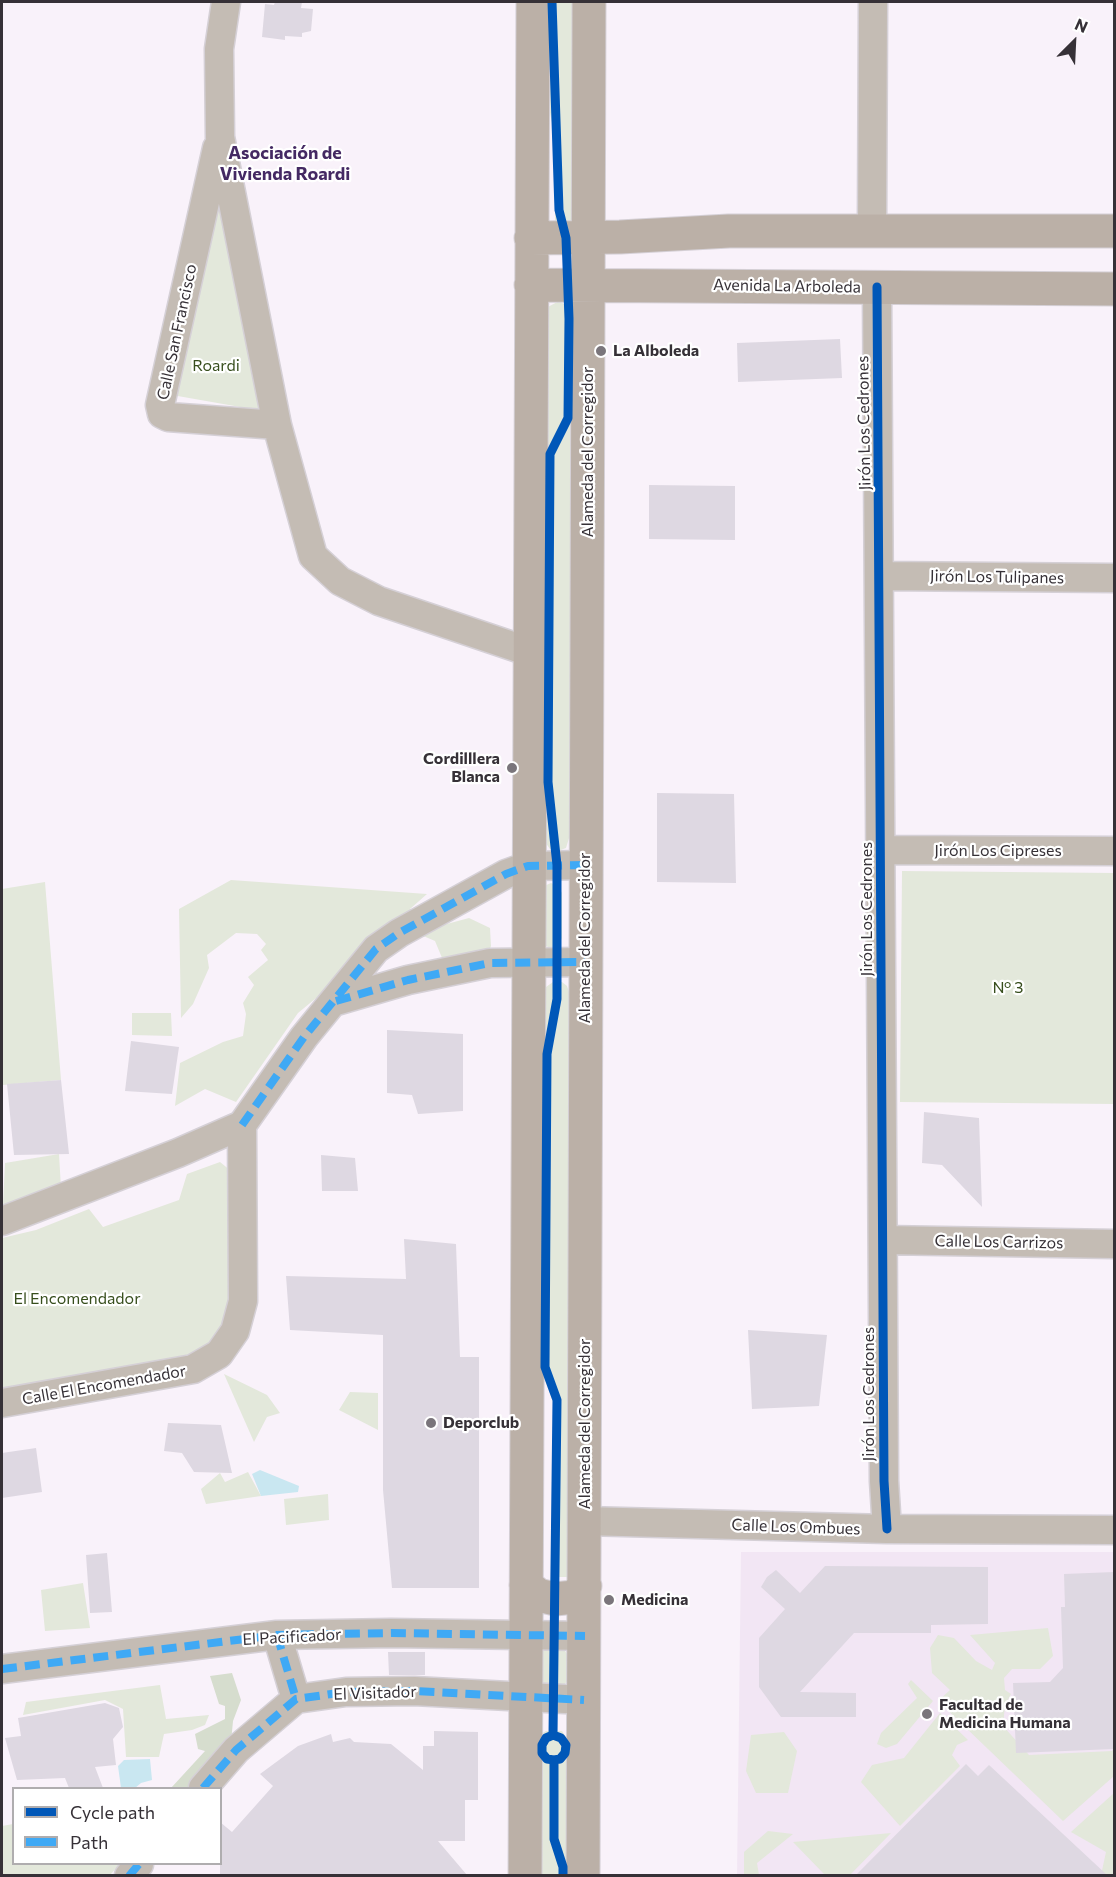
<!DOCTYPE html>
<meta charset="utf-8">
<style>
body{margin:0}
#map{position:relative;width:1116px;height:1877px;overflow:hidden;background:#f9f2fa;font-family:Commissioner,sans-serif}
canvas{display:block}
.frame{position:absolute;inset:0;border:3px solid #363137;pointer-events:none}
.legend{position:absolute;left:12px;top:1787px;width:210px;height:78px;box-sizing:border-box;background:#fff;border:2px solid #afadaf;margin:0;padding:8px 10px;list-style:none;font-size:18px;color:#363137}
.legend li{display:flex;align-items:center;gap:12px;height:30px}
.legend b{width:30px;border:2px solid #afadaf}
.north{position:absolute;left:1044px;top:12px;width:60px;height:60px;-webkit-text-stroke:4px #fff;paint-order:stroke;rotate:24deg;font-size:16px;font-weight:700;line-height:24px;text-align:center;color:#363137}
.north::after{content:'';display:block;margin:auto;width:21px;height:27px;background:#363137;clip-path:polygon(50% 0,100% 100%,50% 72%,0 100%)}
</style>
<div id="map">
<canvas width="1116" height="1877"></canvas>
<div class="frame"></div>
<ul class="legend">
<li><b style="height:8px;background:#0057b8"></b>Cycle path</li>
<li><b style="height:8px;background:#3fa9f5"></b>Path</li>
</ul>
<div class="north">N</div>
</div>
<script>
const ctx = document.querySelector('canvas').getContext('2d');
ctx.lineJoin = 'round';
function fillPath(path, color) { ctx.fillStyle = color; ctx.fill(path, 'evenodd'); }
const toPath = rows => new Path2D(rows.map(r => 'M' + r).join(''));
function stroke(path, color, width, dash) { ctx.strokeStyle = color; ctx.lineWidth = width; ctx.lineCap = dash ? 'butt' : 'round'; ctx.setLineDash(dash || []); ctx.stroke(path); }
function drawText(font, color, halo, rows, align = 'center') {
  ctx.font = font + ' Commissioner,sans-serif'; ctx.lineWidth = 4.5; ctx.setLineDash([]); ctx.textBaseline = 'middle'; ctx.strokeStyle = halo; ctx.fillStyle = color; for (const [text, x, y, turn = 0] of rows) {
    ctx.save(); ctx.translate(x, y); ctx.rotate((+turn || 0) * Math.PI / 180); ctx.textAlign = isNaN(turn) ? turn : align; if (halo) ctx.strokeText(text, 0, 0); ctx.fillText(text, 0, 0); ctx.restore();
  }
}
const built = toPath([
 [741,1552,1114,1552,1114,1875,737,1876]
]);
const green = toPath([
 [547,2,575,2,573,223,555,223,555,139,548,102],
 [219,201,263,411,172,395],
 [559,301,572,309,573,318,570,835,566,848,558,851,550,849,545,842,546,308],
 [902,871,1114,873,1114,1104,900,1102],
 [231,880,427,894,410,909,414,923,395,933,298,1013,236,1102,205,1089,175,1106,180,1063,223,1042,243,1036,246,1014,243,1003,254,985,248,977,268,960,261,950,266,944,257,934,236,933,207,955,209,968,193,1004,181,1018,179,909],
 [45,882,61,1080,3,1085,2,889],
 [551,883,558,886,562,893,562,938,559,945,552,949,544,945,544,886],
 [469,918,490,928,491,946,487,957,445,965,435,941,421,935,432,928],
 [553,982,562,982,567,986,570,995,567,1577,552,1577,553,1402,541,1370,543,995,546,987],
 [132,1013,171,1013,172,1036,132,1035],
 [59,1154,61,1188,3,1205,5,1163],
 [220,1162,236,1175,232,1299,220,1335,191,1358,2,1388,2,1238,36,1230,89,1209,103,1227,179,1200,187,1174],
 [224,1374,267,1395,280,1413,267,1417,254,1442],
 [350,1392,378,1393,378,1430,339,1410],
 [248,1472,261,1496,206,1504,201,1489,220,1473,225,1482],
 [328,1494,329,1520,286,1525,284,1499],
 [83,1583,90,1628,45,1631,41,1590],
 [1048,1628,1053,1656,1040,1669,1012,1669,1004,1678,1005,1690,1011,1694,1005,1705,1003,1726,1029,1755,1112,1751,1114,1748,1114,1776,1063,1821,938,1701,950,1690,932,1673,930,1648,938,1635,954,1638,976,1661,992,1670,995,1663,970,1635],
 [544,1650,564,1650,569,1656,569,1679,564,1685,545,1685,540,1679,540,1655],
 [911,1680,933,1701,897,1744,886,1748,877,1744,881,1733,917,1698,908,1684],
 [160,1685,166,1719,209,1715,205,1725,192,1730,164,1734,159,1757,126,1757,123,1709,105,1700,23,1715,26,1702],
 [940,1713,968,1740,957,1745,952,1755,960,1766,900,1826,861,1782,872,1765,904,1758],
 [546,1731,562,1731,568,1740,567,1875,539,1876,541,1734],
 [784,1732,797,1751,788,1793,756,1793,746,1771,751,1735],
 [1114,1793,1114,1875,1101,1875,1106,1852,1071,1832],
 [13,1824,14,1864,120,1864,110,1875,2,1875,2,1826],
 [768,1831,793,1834,757,1863,759,1875,744,1875,744,1852],
 [891,1833,850,1875,825,1875,793,1842]
]);
const forest = toPath([
 [232,1673,241,1700,233,1721,231,1742,192,1788,171,1788,205,1751,198,1749,195,1734,225,1719,225,1706,219,1704,210,1676]
]);
const water = toPath([
 [260,1470,299,1486,298,1492,261,1496,252,1474],
 [150,1759,152,1780,141,1783,135,1788,121,1788,118,1766,124,1760]
]);
const building = toPath([
 [275,2,302,2,301,8,313,9,311,31,302,33,302,37,285,36,285,40,262,37,265,4,274,5],
 [840,339,842,378,738,382,737,343],
 [649,485,735,486,735,540,649,539],
 [657,793,734,794,736,883,657,882],
 [387,1030,463,1034,463,1111,418,1114,412,1095,387,1093],
 [131,1041,179,1047,172,1094,125,1091],
 [61,1080,69,1154,14,1155,7,1084],
 [924,1112,979,1118,982,1207,942,1165,922,1163],
 [321,1155,355,1158,358,1191,322,1191],
 [404,1239,456,1244,460,1357,479,1357,479,1588,392,1588,383,1490,383,1335,290,1330,286,1276,406,1279],
 [748,1330,827,1335,819,1406,752,1409],
 [168,1423,221,1425,232,1473,194,1472,182,1453,164,1451],
 [36,1448,42,1492,2,1498,2,1453],
 [107,1553,112,1612,90,1613,86,1555],
 [825,1566,988,1567,988,1624,931,1625,931,1633,854,1633,800,1692,856,1693,856,1717,781,1717,759,1687,759,1638,785,1609,761,1587,767,1577,776,1570,800,1593],
 [1114,1572,1114,1749,1016,1753,1013,1683,1050,1682,1063,1668,1061,1607,1065,1607,1064,1574],
 [388,1652,425,1652,425,1675,389,1675],
 [105,1703,119,1708,123,1727,113,1739,116,1765,95,1767,103,1788,69,1788,65,1778,17,1780,5,1738,21,1736,18,1718],
 [434,1731,478,1732,478,1800,465,1800,465,1841,438,1841,467,1875,220,1875,220,1822,232,1832,273,1786,260,1774,298,1746,331,1734,333,1742,350,1738,354,1742,391,1744,423,1770,423,1746,434,1746],
 [966,1764,978,1776,989,1765,1107,1875,856,1875]
]);
const street = toPath([
 [226,2,219,49,220,137,277,425,313,556,340,581,379,601,530,652],
 [217,148,160,405,162,414,168,417,277,425],
 [872,230,873,2],
 [877,287,884,1481,887,1529],
 [880,576,1114,578],
 [882,850,1114,851],
 [336,1001,408,980,490,963,585,962],
 [2,1221,178,1153,242,1125,304,1037,376,949,399,933,506,874,528,866,585,865],
 [884,1240,1114,1244],
 [2,1403,193,1369,219,1354,235,1331,243,1301,242,1125],
 [585,1521,887,1529,1114,1530],
 [277,1635,296,1699],
 [2,1669,277,1635,391,1633,585,1636],
 [203,1788,236,1750,296,1699,346,1692,414,1691,584,1700],
 [129,1876,139,1864]
]);
const secondary = toPath([
 [531,238,620,237,729,231,1114,231],
 [531,285,1114,289],
 [526,1585,538,1595,555,1599,574,1597,585,1586],
 [525,1876,533,2],
 [583,1876,589,2]
]);
const quiet = toPath([
 [336,1001,408,980,490,963,585,962],
 [242,1125,304,1037,376,949,399,933,506,874,528,866,585,865],
 [277,1635,296,1699],
 [2,1669,277,1635,391,1633,585,1636],
 [203,1788,236,1750,296,1699,346,1692,414,1691,584,1700],
 [129,1876,139,1864]
]);
const cycleway = toPath([
 [552,2,559,210,566,238,569,319,568,418,550,454,548,782,557,865,557,999,547,1054,545,1367,557,1400,553,1735],
 [877,287,884,1481,887,1529],
 [554,1760,547,1759,542,1753,542,1745,546,1738,553,1735,561,1738,566,1745,565,1753,560,1759,554,1760,554,1839,563,1867,563,1876]
]);
const markers = [
 [601,351,6,"#7a757b"],
 [512,768,6,"#7a757b"],
 [431,1423,6,"#7a757b"],
 [609,1600,6,"#7a757b"],
 [927,1714,6,"#7a757b"]
];
const streetNames = [
 ["Avenida La Arboleda",787,286,1],
 ["Calle San Francisco",177,332,-78],
 ["Jirón Los Cedrones",864,423,-91],
 ["Alameda del Corregidor",588,452,-90],
 ["Jirón Los Tulipanes",997,577,1],
 ["Jirón Los Cipreses",998,851],
 ["Jirón Los Cedrones",867,909,-90],
 ["Alameda del Corregidor",585,938,-90],
 ["Calle Los Carrizos",999,1242,1],
 ["Calle El Encomendador",104,1385,-10],
 ["Jirón Los Cedrones",869,1394,-90],
 ["Alameda del Corregidor",585,1424,-90],
 ["Calle Los Ombues",796,1527,2],
 ["El Pacificador",292,1637,-3],
 ["El Visitador",375,1693,-2]
];
const poiNames = [
 ["La Alboleda",613,351],
 ["Cordilllera",500,759,"right"],
 ["Blanca",500,777,"right"],
 ["Deporclub",443,1423],
 ["Medicina",621,1600],
 ["Facultad de",939,1705],
 ["Medicina Humana",939,1723]
];
const parkNames = [
 ["Roardi",216,366],
 ["Nº 3",1008,988],
 ["El Encomendador",77,1299]
];
const neighbourhoodNames = [
 ["Asociación de",285,153],
 ["Vivienda Roardi",285,174]
];
fillPath(built, '#f2e6f4');
fillPath(green, '#e3e8db');
fillPath(forest, '#d6ddce');
fillPath(water, '#c9e7f1');
fillPath(building, '#ded8e2');
stroke(street, '#d5d0d6', 31);
stroke(secondary, '#d5d0d6', 35);
stroke(street, '#c4bcb4', 28);
stroke(secondary, '#bbb0a7', 33);
stroke(quiet, '#3fa9f5', 8, [15, 8]);
stroke(cycleway, '#0057b8', 9);
for (const [x, y, r, color] of markers) { const dot = new Path2D(); dot.arc(x, y, r, 0, 2 * Math.PI); ctx.fillStyle = color; ctx.fill(dot); stroke(dot, '#fff', 2); }
drawText('16px', '#363137', '#fff', streetNames);
drawText('bold 16px', '#363137', '#fff', poiNames, 'left');
drawText('16px', '#374e1d', '#fff', parkNames);
drawText('bold 18px', '#442963', '#fff', neighbourhoodNames);
</script>
